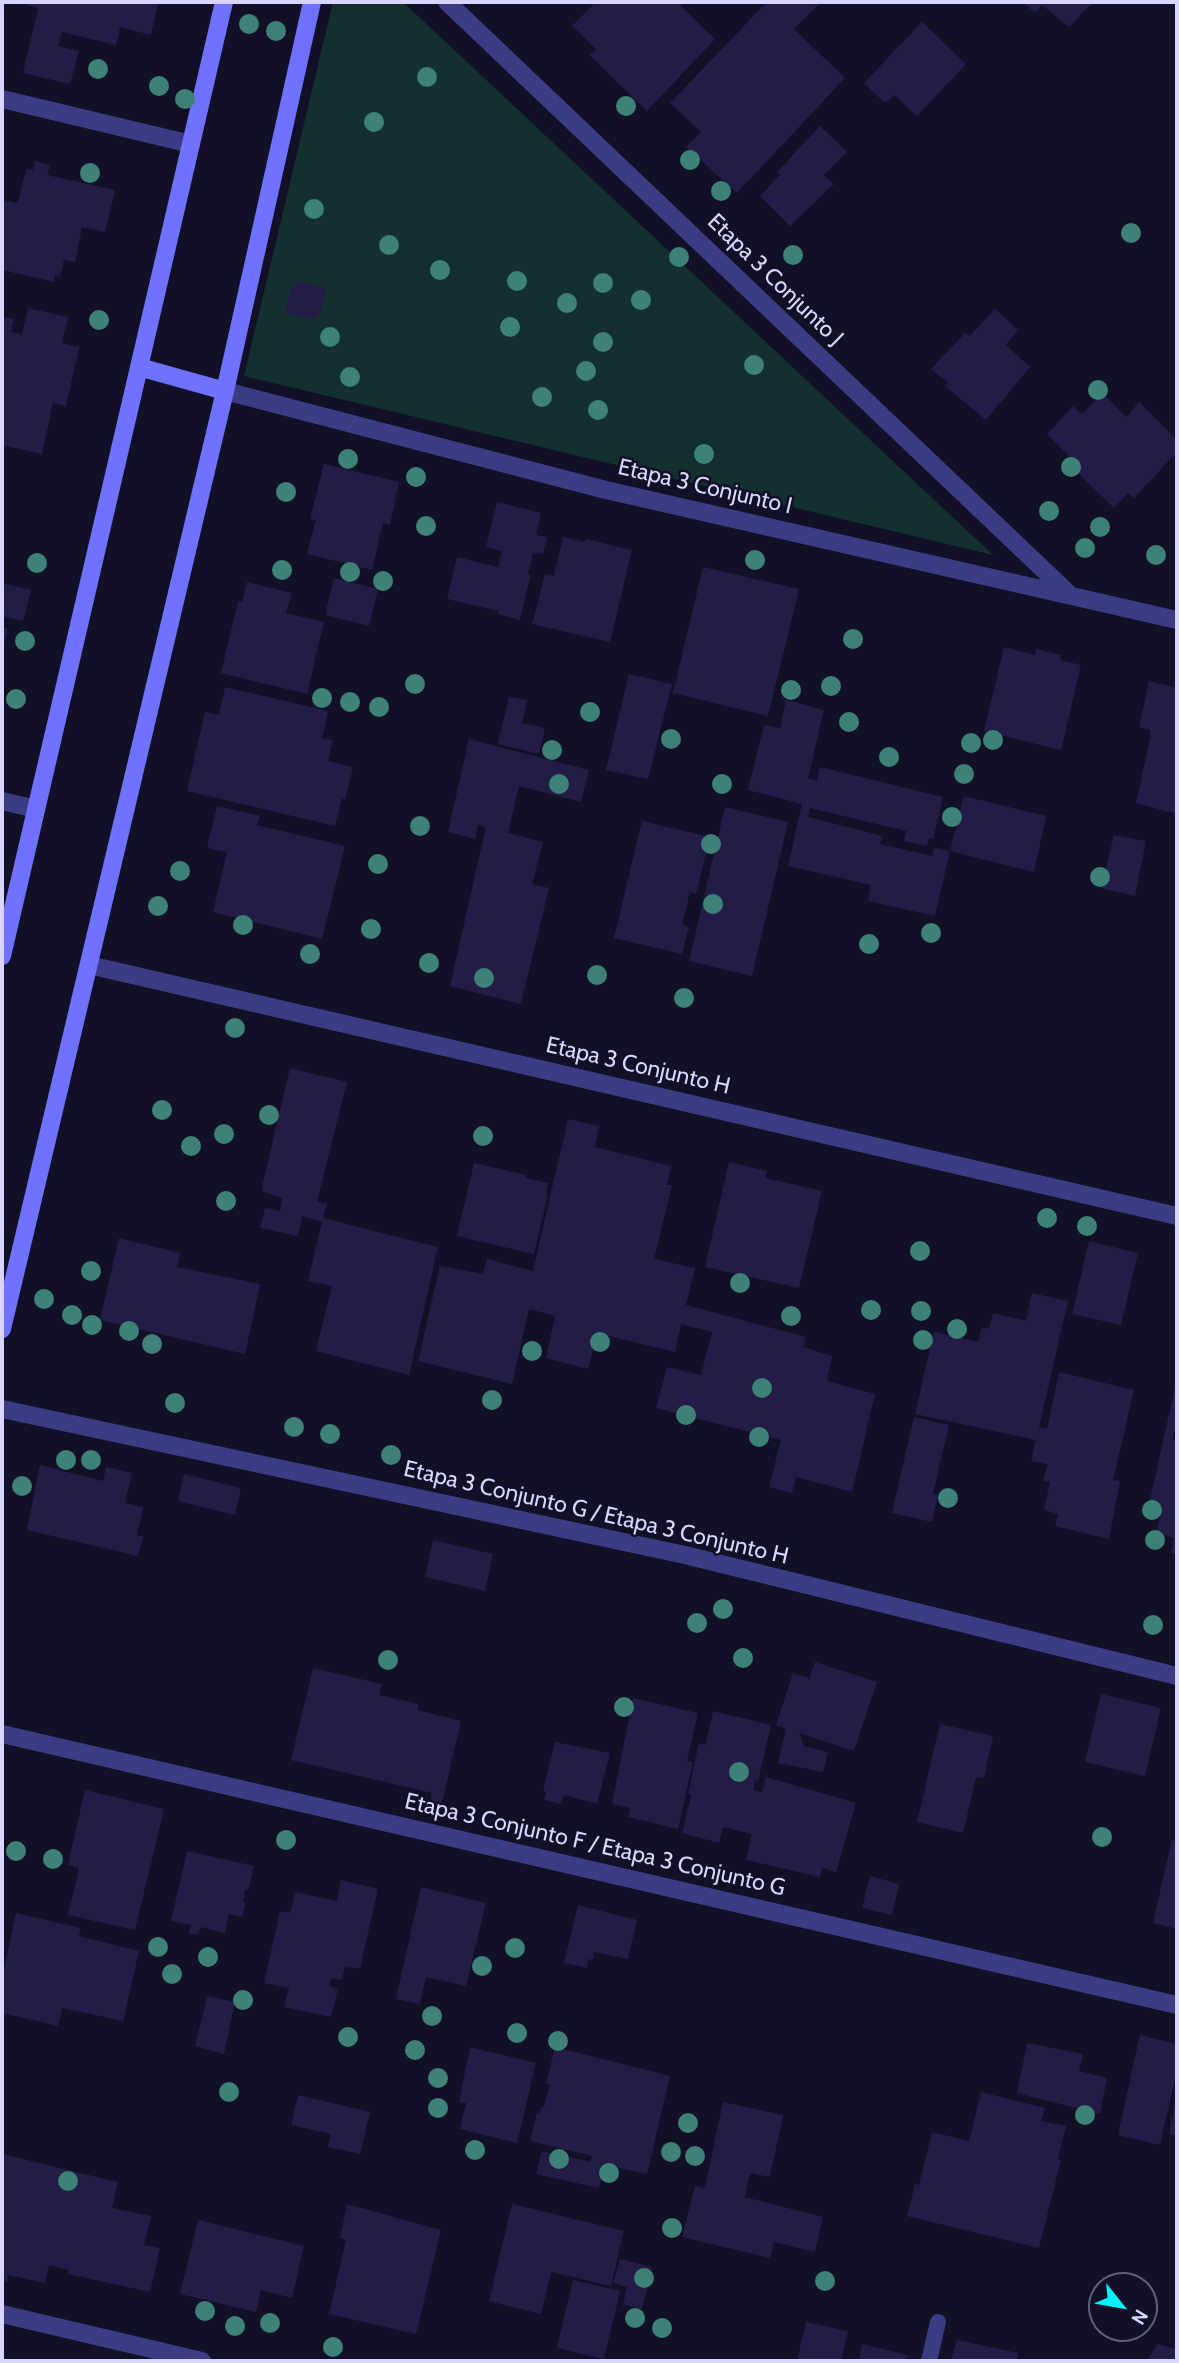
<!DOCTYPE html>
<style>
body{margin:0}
#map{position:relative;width:1179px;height:2363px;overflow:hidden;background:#121026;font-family:Cabin,sans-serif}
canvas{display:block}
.frame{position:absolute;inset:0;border:4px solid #d8d6fe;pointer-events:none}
.north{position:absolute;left:1088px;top:2272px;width:70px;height:70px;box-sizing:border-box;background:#121026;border:2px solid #615f7c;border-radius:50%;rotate:121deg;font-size:19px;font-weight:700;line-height:28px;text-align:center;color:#d8d6fe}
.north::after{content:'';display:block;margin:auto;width:24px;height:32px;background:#05effb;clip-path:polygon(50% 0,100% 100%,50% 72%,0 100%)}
</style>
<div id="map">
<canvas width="1179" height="2363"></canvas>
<div class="frame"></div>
<div class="north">N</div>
</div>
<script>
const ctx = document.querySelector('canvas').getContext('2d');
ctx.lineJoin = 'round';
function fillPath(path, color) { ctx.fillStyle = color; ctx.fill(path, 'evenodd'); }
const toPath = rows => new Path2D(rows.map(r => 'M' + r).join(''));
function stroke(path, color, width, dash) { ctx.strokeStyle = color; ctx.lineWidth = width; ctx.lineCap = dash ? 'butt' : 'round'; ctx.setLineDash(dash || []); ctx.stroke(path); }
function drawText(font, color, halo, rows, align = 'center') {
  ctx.font = font + ' Cabin,sans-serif'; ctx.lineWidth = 5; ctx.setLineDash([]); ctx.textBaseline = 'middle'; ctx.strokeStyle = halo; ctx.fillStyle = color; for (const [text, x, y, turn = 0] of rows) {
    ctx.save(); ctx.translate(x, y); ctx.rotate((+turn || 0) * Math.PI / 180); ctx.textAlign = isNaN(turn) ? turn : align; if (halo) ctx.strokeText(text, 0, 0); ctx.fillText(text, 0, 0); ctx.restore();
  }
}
const green = toPath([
 [333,2,403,2,993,555,244,376]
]);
const building = toPath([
 [17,2,158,2,151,35,120,27,116,45,62,32,58,46,79,51,70,84,23,73,38,8],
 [596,2,684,2,681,6,715,39,647,111,589,55,596,49,572,26],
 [767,2,821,2,794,29,845,78,737,193,686,147,701,132,670,103],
 [1023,2,1093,2,1069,27,1042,5,1035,13],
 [922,22,966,64,917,116,894,95,885,103,864,83],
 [820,126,847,152,824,175,834,184,790,226,760,196,780,175,777,172],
 [35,161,50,165,47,175,115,190,105,232,82,227,75,262,64,260,60,276,55,275,54,282,2,270,2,200,18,203,26,169,33,170],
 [300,281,326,288,321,312,314,319,285,314,291,288],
 [28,308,68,317,62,343,79,347,66,406,53,403,42,454,2,445,2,316,14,319,11,332,22,334],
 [995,309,1018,330,1006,345,1030,367,986,420,945,386,948,383,931,369,965,333,970,336],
 [1103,393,1126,417,1139,402,1177,440,1177,452,1134,498,1128,493,1114,508,1076,471,1080,467,1047,434,1073,406,1082,414],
 [324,464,399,482,390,525,383,523,372,570,307,554,316,520,310,519],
 [497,502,541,513,536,535,547,537,543,554,533,553,528,574,535,577,530,576,520,620,498,614,498,611,447,599,457,557,498,567,502,551,486,547],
 [563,537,585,542,586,539,632,550,610,642,532,624,545,574,554,576],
 [703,567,799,589,768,716,673,693],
 [334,578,378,589,369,626,325,615],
 [247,582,292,593,286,613,324,622,307,694,221,673,238,601,242,602],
 [2,583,31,590,23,621,2,616],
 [2,627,8,629,3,649,2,649],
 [1004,647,1035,655,1036,649,1061,655,1060,660,1081,665,1061,750,984,731],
 [629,674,672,684,648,779,606,770],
 [1149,681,1177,688,1177,814,1136,803,1151,734,1150,730,1139,727],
 [225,687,328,711,322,738,333,740,328,761,353,767,345,800,342,798,335,826,187,791,205,712,219,715],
 [509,697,527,700,522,723,545,728,539,754,498,744],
 [786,700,824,710,808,778,817,781,820,767,943,797,933,839,929,838,927,846,904,841,906,831,810,808,808,817,883,836,880,844,932,856,934,848,950,851,935,916,868,901,871,885,788,866,802,804,748,790,764,725,780,728],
 [469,739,589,770,581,802,519,786,508,833,543,842,532,884,549,888,521,1004,450,986,486,827,478,825,475,839,448,832],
 [964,796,1046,816,1034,872,950,851],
 [217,806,260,816,257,825,345,846,322,939,213,912,227,852,207,848],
 [725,807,788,822,752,976,689,961],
 [642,821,710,837,696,894,690,892,682,925,689,926,682,954,614,938],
 [1114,835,1146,841,1135,896,1101,888],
 [290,1068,347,1082,317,1202,327,1203,323,1218,438,1247,409,1375,316,1351,332,1286,308,1281,322,1222,302,1216,298,1236,260,1228,265,1208,280,1211,282,1198,261,1191],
 [568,1119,599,1126,595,1147,671,1166,667,1185,672,1185,654,1259,695,1268,686,1305,806,1337,803,1347,832,1356,827,1381,875,1394,852,1492,796,1477,792,1493,769,1487,781,1440,656,1408,667,1367,701,1375,712,1332,704,1330,681,1324,675,1352,597,1333,588,1369,546,1358,555,1316,529,1309,512,1384,418,1361,440,1266,483,1274,487,1259,533,1271],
 [729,1162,767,1171,765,1178,822,1191,799,1288,705,1267],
 [474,1163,526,1175,525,1178,548,1183,546,1194,548,1194,534,1254,457,1236],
 [119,1238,180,1253,177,1267,260,1284,245,1354,100,1320],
 [1089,1241,1138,1253,1121,1325,1072,1314],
 [1032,1293,1068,1301,1039,1427,1047,1429,1059,1372,1134,1390,1113,1480,1120,1481,1109,1539,1055,1526,1058,1514,1044,1510,1050,1482,1043,1481,1048,1464,1031,1461,1036,1440,915,1414,934,1332,978,1342,982,1327,989,1329,993,1313,1026,1321],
 [1176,1383,1177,1420,1172,1441,1177,1437,1177,1554,1171,1553,1174,1538,1157,1533,1162,1507,1149,1504],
 [914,1417,949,1425,933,1494,938,1495,932,1522,892,1513],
 [40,1465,103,1481,106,1467,132,1473,125,1503,143,1507,137,1535,143,1536,138,1556,27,1530],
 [184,1474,241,1488,235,1515,178,1501],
 [433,1540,493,1554,485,1591,425,1577],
 [815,1662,877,1682,854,1751,799,1733,804,1746,828,1752,823,1772,778,1763,786,1729,776,1725,793,1673,809,1678],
 [313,1668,382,1684,379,1695,418,1704,417,1710,461,1721,440,1811,428,1808,432,1793,291,1760],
 [1101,1694,1161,1708,1145,1776,1085,1762],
 [633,1698,698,1713,687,1761,693,1762,678,1829,628,1817,630,1808,612,1804],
 [713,1711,771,1725,758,1781,755,1780,753,1790,762,1792,766,1777,856,1803,836,1872,822,1868,820,1877,746,1860,752,1834,723,1827,719,1843,682,1833,691,1795,688,1794,699,1743,706,1745],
 [940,1724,993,1736,984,1778,976,1777,963,1833,917,1822],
 [555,1742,610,1753,597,1804,564,1795,561,1804,544,1800,546,1792,543,1791],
 [85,1790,164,1809,135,1930,68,1915,79,1868,68,1865],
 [1172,1839,1177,1841,1177,1929,1153,1923],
 [187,1851,254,1866,248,1890,245,1890,243,1902,246,1903,242,1917,229,1914,225,1933,201,1927,198,1935,189,1933,191,1925,171,1921],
 [870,1876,899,1884,892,1915,862,1908],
 [341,1880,378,1889,360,1969,345,1966,342,1980,331,1978,329,1986,338,1989,331,2017,284,2007,289,1988,264,1983,280,1911,290,1913,295,1892,337,1901],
 [421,1887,486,1903,466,1986,426,1977,420,2004,396,1999],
 [578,1905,637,1920,628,1959,594,1952,593,1960,588,1959,587,1968,564,1963],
 [16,1913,81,1928,79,1936,139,1951,123,2021,62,2008,58,2026,2,2013,2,1978],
 [207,1996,235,2002,224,2054,195,2046],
 [1140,2035,1177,2044,1177,2070,1160,2145,1118,2135],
 [1027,2043,1083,2054,1079,2071,1107,2078,1100,2114,1017,2093],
 [470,2047,536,2063,517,2143,460,2129,466,2103,459,2102],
 [555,2047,670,2076,647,2174,605,2165,599,2188,536,2174,542,2151,590,2162,592,2156,530,2141,537,2113,540,2113,542,2106,544,2107,550,2085,546,2084],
 [981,2092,1045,2108,1041,2121,1066,2126,1058,2160,1061,2160,1039,2248,907,2216,915,2184,919,2185,932,2132,969,2141],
 [298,2095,370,2112,360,2154,328,2147,331,2134,291,2125],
 [1176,2100,1177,2100,1177,2136,1169,2134],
 [723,2102,783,2115,770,2177,750,2173,745,2197,823,2217,815,2252,774,2242,770,2258,682,2237,695,2186,705,2188],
 [2,2154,118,2182,112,2208,151,2216,144,2245,160,2248,150,2292,68,2274,69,2270,49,2265,45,2283,8,2275,7,2282,2,2281],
 [347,2204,441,2230,416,2334,329,2314,346,2240,340,2238],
 [512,2204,624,2231,611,2286,551,2272,541,2314,489,2301],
 [198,2220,304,2246,292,2298,261,2290,256,2312,180,2294],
 [620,2259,652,2267,642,2309,623,2305,627,2287,613,2283],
 [573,2280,620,2291,604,2359,557,2348],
 [806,2322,848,2331,841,2361,797,2361],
 [957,2340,1018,2353,1016,2361,951,2361],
 [862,2344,907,2355,905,2361,859,2361],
 [1158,2344,1177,2349,1177,2361,1146,2361]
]);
const lane = toPath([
 [929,2361,938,2322]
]);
const street = toPath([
 [447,2,1069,594],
 [2,99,191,144],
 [225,391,606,490,1177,620],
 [2,801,36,809],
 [89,965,1177,1216],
 [2,1409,685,1555,1177,1676],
 [2,1734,1177,2005],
 [2,2314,202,2361]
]);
const secondary = toPath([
 [139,367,225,391],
 [2,956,224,2],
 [2,1329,225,391,312,2]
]);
const trees = [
 [249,24],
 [276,31],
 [98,69],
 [427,77],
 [159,86],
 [185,99],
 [626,106],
 [374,122],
 [690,160],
 [90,173],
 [721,191],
 [314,209],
 [1131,233],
 [389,245],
 [793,255],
 [679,257],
 [440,270],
 [517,281],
 [603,283],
 [641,300],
 [567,303],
 [99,320],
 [510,327],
 [330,337],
 [603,342],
 [754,365],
 [586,371],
 [350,377],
 [1098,390],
 [542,397],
 [598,410],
 [704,454],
 [348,459],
 [1071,467],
 [416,477],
 [286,492],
 [1049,511],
 [426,526],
 [1100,527],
 [1085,548],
 [1156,555],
 [755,560],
 [37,563],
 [282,570],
 [350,572],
 [383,581],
 [853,639],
 [25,641],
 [415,684],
 [831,686],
 [791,690],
 [322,698],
 [16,699],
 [350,702],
 [379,707],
 [590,712],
 [849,722],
 [671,739],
 [993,740],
 [971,743],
 [552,750],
 [889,757],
 [964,774],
 [559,784],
 [722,784],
 [952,817],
 [420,826],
 [711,844],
 [378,864],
 [180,871],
 [1100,877],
 [713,904],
 [158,906],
 [243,925],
 [371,929],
 [931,933],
 [869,944],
 [310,954],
 [429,963],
 [597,975],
 [484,978],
 [684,998],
 [235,1028],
 [162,1110],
 [269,1115],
 [224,1134],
 [483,1136],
 [191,1146],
 [226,1201],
 [1047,1218],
 [1087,1226],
 [920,1251],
 [91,1271],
 [740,1283],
 [44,1299],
 [871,1310],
 [921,1311],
 [72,1315],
 [791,1316],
 [92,1325],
 [957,1329],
 [129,1331],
 [923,1340],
 [600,1342],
 [152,1344],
 [532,1351],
 [762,1388],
 [492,1400],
 [175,1403],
 [686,1415],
 [294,1427],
 [330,1434],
 [759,1437],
 [391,1455],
 [66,1460],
 [91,1460],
 [22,1486],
 [948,1498],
 [1152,1510],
 [1155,1540],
 [723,1609],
 [697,1623],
 [1153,1625],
 [743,1658],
 [388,1660],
 [624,1707],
 [739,1772],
 [1102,1837],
 [286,1840],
 [16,1851],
 [53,1859],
 [158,1947],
 [515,1948],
 [208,1957],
 [482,1966],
 [172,1974],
 [243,2000],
 [432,2016],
 [517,2033],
 [348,2037],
 [558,2041],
 [415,2050],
 [438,2078],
 [229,2092],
 [438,2108],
 [1085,2115],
 [688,2123],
 [475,2150],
 [671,2152],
 [695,2156],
 [559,2159],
 [609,2173],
 [68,2181],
 [672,2228],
 [644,2278],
 [825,2281],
 [205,2311],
 [635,2318],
 [270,2323],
 [235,2326],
 [662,2328],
 [333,2347]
];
const streetNames = [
 ["Etapa 3 Conjunto J",775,280,44],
 ["Etapa 3 Conjunto I",705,487,13],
 ["Etapa 3 Conjunto H",638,1066,13],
 ["Etapa 3 Conjunto G / Etapa 3 Conjunto H",596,1513,13],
 ["Etapa 3 Conjunto F / Etapa 3 Conjunto G",595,1845,13]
];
fillPath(green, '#13302e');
fillPath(building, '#231c47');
stroke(lane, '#3c3c84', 16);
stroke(street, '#3c3c84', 18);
stroke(secondary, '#6e72fd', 18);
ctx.fillStyle = '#3e8177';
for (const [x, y] of trees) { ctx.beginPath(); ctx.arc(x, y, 10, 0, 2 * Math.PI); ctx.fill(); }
drawText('23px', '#d8d6fe', '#121026', streetNames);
</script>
